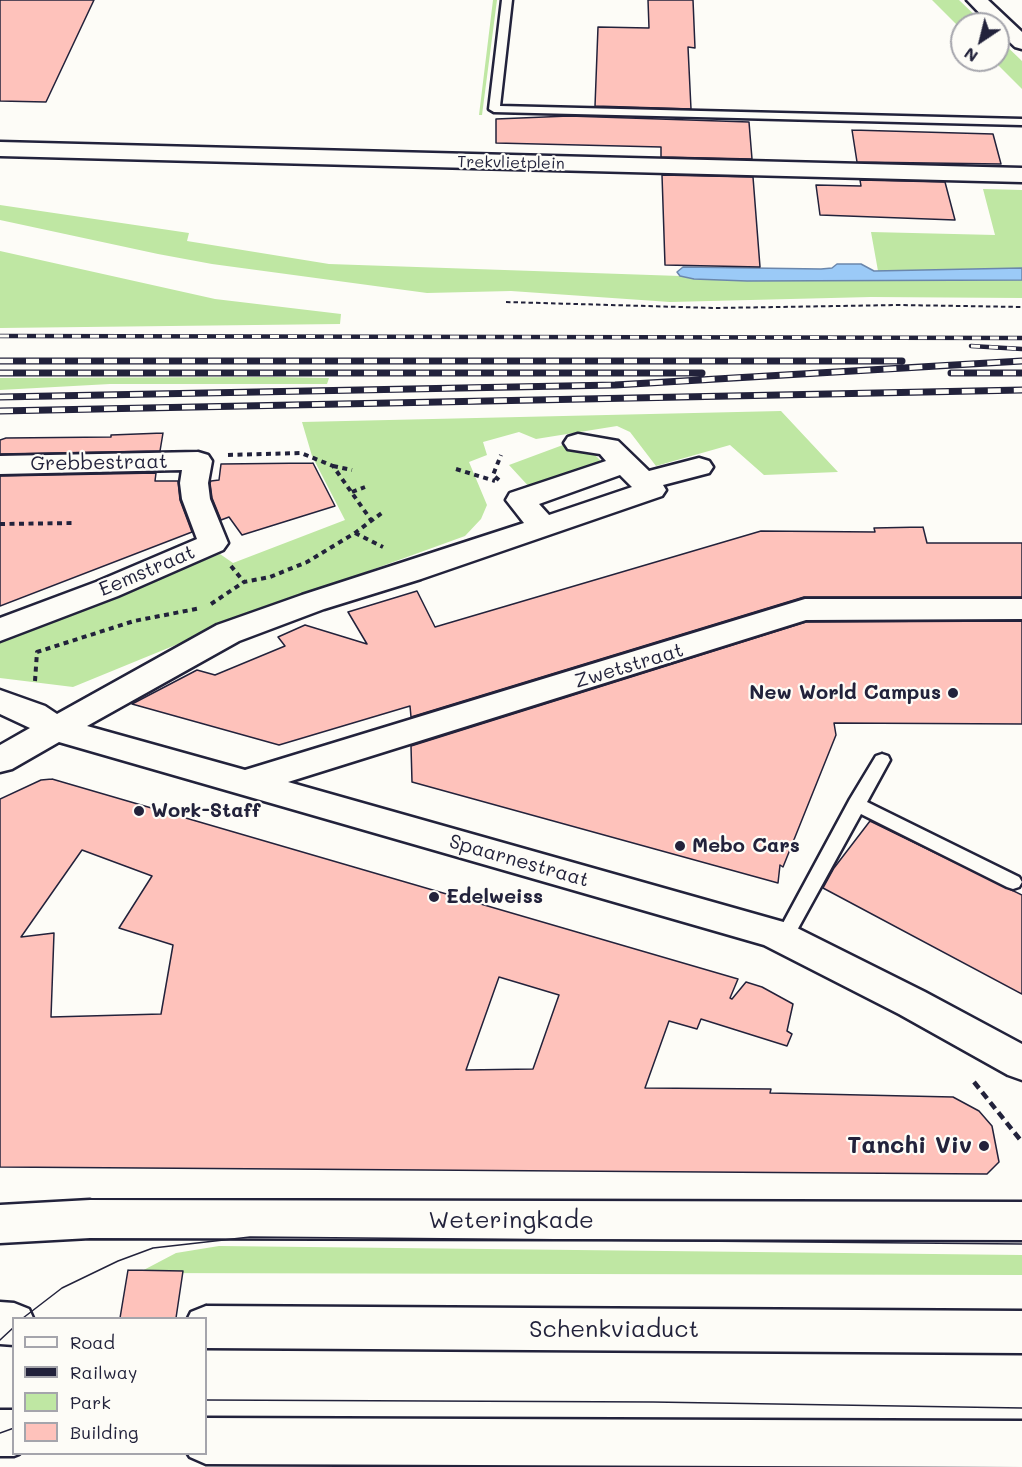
<!DOCTYPE html>
<style>
body{margin:0}
#map{position:relative;width:1022px;height:1467px;overflow:hidden;background:#fdfcf7;font-family:Mali,sans-serif}
canvas{display:block}
.legend{position:absolute;left:12px;top:1317px;width:195px;height:138px;box-sizing:border-box;background:#fdfcf7;border:2px solid #a5a5ac;margin:0;padding:8px 10px;list-style:none;font-size:18px;color:#22223b}
.legend li{display:flex;align-items:center;gap:12px;height:30px}
.legend b{width:30px;border:2px solid #a5a5ac}
.north{position:absolute;left:950px;top:12px;width:60px;height:60px;box-sizing:border-box;background:#fdfcf7;border:2px solid #a5a5ac;border-radius:50%;rotate:215deg;font-size:16px;font-weight:700;line-height:24px;text-align:center;color:#22223b}
.north::after{content:'';display:block;margin:auto;width:21px;height:27px;background:#22223b;clip-path:polygon(50% 0,100% 100%,50% 72%,0 100%)}
</style>
<div id="map">
<canvas width="1022" height="1467"></canvas>
<ul class="legend">
<li><b style="height:8px;background:#fdfcf7"></b>Road</li>
<li><b style="height:8px;background:#22223b"></b>Railway</li>
<li><b style="height:16px;background:#bfe7a3"></b>Park</li>
<li><b style="height:16px;background:#fec2bb"></b>Building</li>
</ul>
<div class="north">N</div>
</div>
<script>
const ctx = document.querySelector('canvas').getContext('2d');
ctx.lineJoin = 'round';
function fillPath(path, color) { ctx.fillStyle = color; ctx.fill(path, 'evenodd'); }
const toPath = rows => new Path2D(rows.map(r => 'M' + r).join(''));
function stroke(path, color, width, dash) { ctx.strokeStyle = color; ctx.lineWidth = width; ctx.lineCap = dash ? 'butt' : 'round'; ctx.setLineDash(dash || []); ctx.stroke(path); }
function drawText(font, color, halo, rows, align = 'center') {
  ctx.font = font + ' Mali,sans-serif'; ctx.lineWidth = 4.5; ctx.setLineDash([]); ctx.textBaseline = 'middle'; ctx.strokeStyle = halo; ctx.fillStyle = color; for (const [text, x, y, turn = 0] of rows) {
    ctx.save(); ctx.translate(x, y); ctx.rotate((+turn || 0) * Math.PI / 180); ctx.textAlign = isNaN(turn) ? turn : align; if (halo) ctx.strokeText(text, 0, 0); ctx.fillText(text, 0, 0); ctx.restore();
  }
}
const green = toPath([
 [493,0,497,0,482,115,479,115],
 [932,0,959,0,984,24,962,24,962,30],
 [998,38,1022,61,1022,89,993,60,998,60],
 [983,189,1022,190,1022,268,878,271,871,232,995,235],
 [0,205,189,233,187,241,329,264,680,276,694,279,747,281,1022,280,1022,298,871,297,670,302,511,291,427,293,212,264,158,254,0,220],
 [0,251,215,299,341,314,340,324,0,328],
 [273,377,329,378,327,384,110,384,0,390,0,378],
 [781,411,838,472,764,475,730,445,656,466,630,432,617,426,536,439,519,432,483,442,487,455,469,462,487,505,481,519,465,536,261,610,73,687,0,678,0,642,220,554,233,563,345,520,312,456,302,422],
 [579,439,603,463,532,490,509,465],
 [219,1246,1022,1255,1022,1275,138,1273,176,1253]
]);
const water = toPath([
 [837,264,861,264,874,271,1022,268,1022,280,747,281,694,279,680,276,677,272,683,267,821,269,832,268,837,264]
]);
const building = toPath([
 [0,0,94,0,46,102,0,101,0,0],
 [648,0,693,0,695,48,688,47,691,109,595,106,598,27,649,28,648,0],
 [569,116,749,122,752,159,661,157,661,147,496,143,496,119,569,116],
 [852,130,993,134,1001,164,857,162,852,130],
 [662,175,753,177,760,267,665,265,662,175],
 [860,180,945,182,955,220,820,215,816,185,861,186,860,180],
 [163,433,160,451,0,454,0,440,6,438,111,437,111,435,163,433],
 [313,463,335,506,242,535,229,517,221,520,212,498,210,483,211,481,219,480,221,464,313,463],
 [156,473,155,481,178,481,180,500,192,532,0,606,0,476,156,473],
 [923,527,927,543,1022,543,1022,597,804,597,411,717,410,706,279,745,132,704,197,670,215,675,285,646,278,637,305,625,367,644,348,612,417,591,435,627,761,531,875,532,874,528,923,527],
 [1022,621,1022,724,834,723,836,735,783,867,780,865,778,883,412,782,411,746,806,622,1022,621],
 [52,779,738,979,730,998,732,999,746,982,762,987,793,1004,787,1031,792,1034,787,1046,701,1019,697,1029,669,1021,645,1088,771,1089,770,1093,953,1097,979,1111,992,1126,999,1162,987,1174,0,1167,0,799,41,780,52,779],
 [82,850,152,876,119,928,173,945,161,1014,51,1017,54,933,21,937,82,850],
 [499,977,559,995,533,1069,466,1070,499,977],
 [870,821,1022,895,1022,994,823,888,834,868,870,821],
 [128,1270,183,1271,176,1318,120,1318,128,1270]
]);
const pathFar2 = toPath([
 [506,302,715,308,900,305,1022,307]
]);
const pathFar1 = toPath([
 [228,455,301,453,333,466,371,520],
 [333,466,352,470],
 [456,469,495,481],
 [499,480,493,475,501,455],
 [352,492,365,487],
 [0,524,76,523],
 [355,533,383,547],
 [231,566,244,582],
 [211,604,244,582,270,577,307,562,355,533,383,512],
 [35,681,37,652,134,621,201,608]
]);
const path = toPath([
 [974,1082,1022,1142]
]);
const service = toPath([
 [502,0,512,0,500,106,1022,119,1022,125,494,112,489,109,502,0],
 [882,754,888,756,890,760,867,802,1019,877,1022,882,1019,887,1013,889,1007,887,861,814,790,943,784,945,778,943,775,938,850,799,876,756,882,754]
]);
const minor = toPath([
 [967,0,988,0,1022,32,1022,49,1015,47,998,31,998,24,990,24,967,0],
 [0,142,1022,168,1022,182,0,156,0,142],
 [578,434,618,441,649,471,699,458,709,461,713,467,709,473,663,485,666,490,662,496,421,579,324,609,239,641,87,726,245,770,805,599,1022,599,1022,619,806,620,288,782,787,923,925,992,1022,1044,1022,1080,1008,1075,899,1014,764,945,59,742,12,769,0,772,0,745,30,728,0,714,0,690,45,706,57,714,217,625,302,595,524,523,506,500,510,493,606,461,600,454,568,449,564,443,568,437,578,434],
 [620,475,632,487,549,515,539,504,620,475],
 [198,452,208,455,212,461,208,483,210,499,228,543,223,550,118,596,0,641,0,618,96,582,197,539,182,499,180,483,182,470,0,474,0,456,198,452]
]);
const tertiary = toPath([
 [90,1200,1022,1202,1022,1240,90,1238,0,1243,0,1205,90,1200],
 [0,1410,14,1410,14,1454,19,1454,14,1456,0,1456,0,1410],
 [206,1418,1022,1421,1022,1467,206,1464,190,1457,188,1454,206,1454,206,1418]
]);
const secondary = toPath([
 [0,1302,14,1303,29,1309,33,1318,14,1318,14,1345,0,1344,0,1302],
 [206,1306,1022,1311,1022,1353,206,1348,206,1318,188,1318,191,1312,206,1306]
]);
const tram = toPath([
 [23,1318,62,1288,118,1261,153,1248,250,1237,1022,1244],
 [0,1340,14,1327],
 [206,1400,653,1402,1022,1408],
 [0,1433,14,1428]
]);
const railFar1 = toPath([
 [0,336,1022,338],
 [971,346,1022,349]
]);
const rail = toPath([
 [0,361,902,361],
 [0,373,702,373],
 [951,373,1022,373],
 [0,397,615,385,1022,361],
 [0,411,1022,390]
]);
const markers = [
 [953,693,6,"#22223b"],
 [139,811,6,"#22223b"],
 [680,846,6,"#22223b"],
 [434,897,6,"#22223b"],
 [984,1146,6,"#22223b"]
];
const farStreetnames = [
 ["Trekvlietplein",511,163,1]
];
const streetNames = [
 ["Grebbestraat",99,463,-1],
 ["Eemstraat",147,571,-23],
 ["Zwetstraat",629,666,-17],
 ["Spaarnestraat",519,861,16]
];
const poiNames = [
 ["New World Campus",941,693,"right"],
 ["Work-Staff",151,811],
 ["Mebo Cars",692,846],
 ["Edelweiss",446,897]
];
const nearPoinames = [
 ["Tanchi Viv",972,1146]
];
const nearStreetnames = [
 ["Weteringkade",511,1221],
 ["Schenkviaduct",614,1330]
];
fillPath(green, '#bfe7a3');
fillPath(water, '#9bcaf7');
stroke(water, '#6b87ac', 1.5);
fillPath(building, '#fec2bb');
stroke(building, '#22223b', 1.5);
stroke(service, '#22223b', 5);
stroke(minor, '#22223b', 5);
stroke(tertiary, '#22223b', 5);
stroke(secondary, '#22223b', 5);
stroke(pathFar2, '#22223b', 2, [4.5, 3]);
stroke(pathFar1, '#22223b', 4, [5, 4.5]);
stroke(path, '#22223b', 4.5, [8, 5]);
fillPath(service, '#fdfcf7');
fillPath(minor, '#fdfcf7');
fillPath(tertiary, '#fdfcf7');
fillPath(secondary, '#fdfcf7');
stroke(tram, '#22223b', 1.5);
stroke(railFar1, '#22223b', 4.5);
stroke(rail, '#22223b', 7);
stroke(railFar1, '#fdfcf7', 3, [9]);
stroke(rail, '#fdfcf7', 4.5, [13]);
for (const [x, y, r, color] of markers) { const dot = new Path2D(); dot.arc(x, y, r, 0, 2 * Math.PI); ctx.fillStyle = color; ctx.fill(dot); stroke(dot, '#fdfcf7', 2); }
drawText('16px', '#22223b', '#fdfcf7', farStreetnames);
drawText('20px', '#22223b', '#fdfcf7', streetNames);
drawText('bold 20px', '#22223b', '#fdfcf7', poiNames, 'left');
drawText('bold 24px', '#22223b', '#fdfcf7', nearPoinames, 'right');
drawText('24px', '#22223b', '#fdfcf7', nearStreetnames);
</script>
